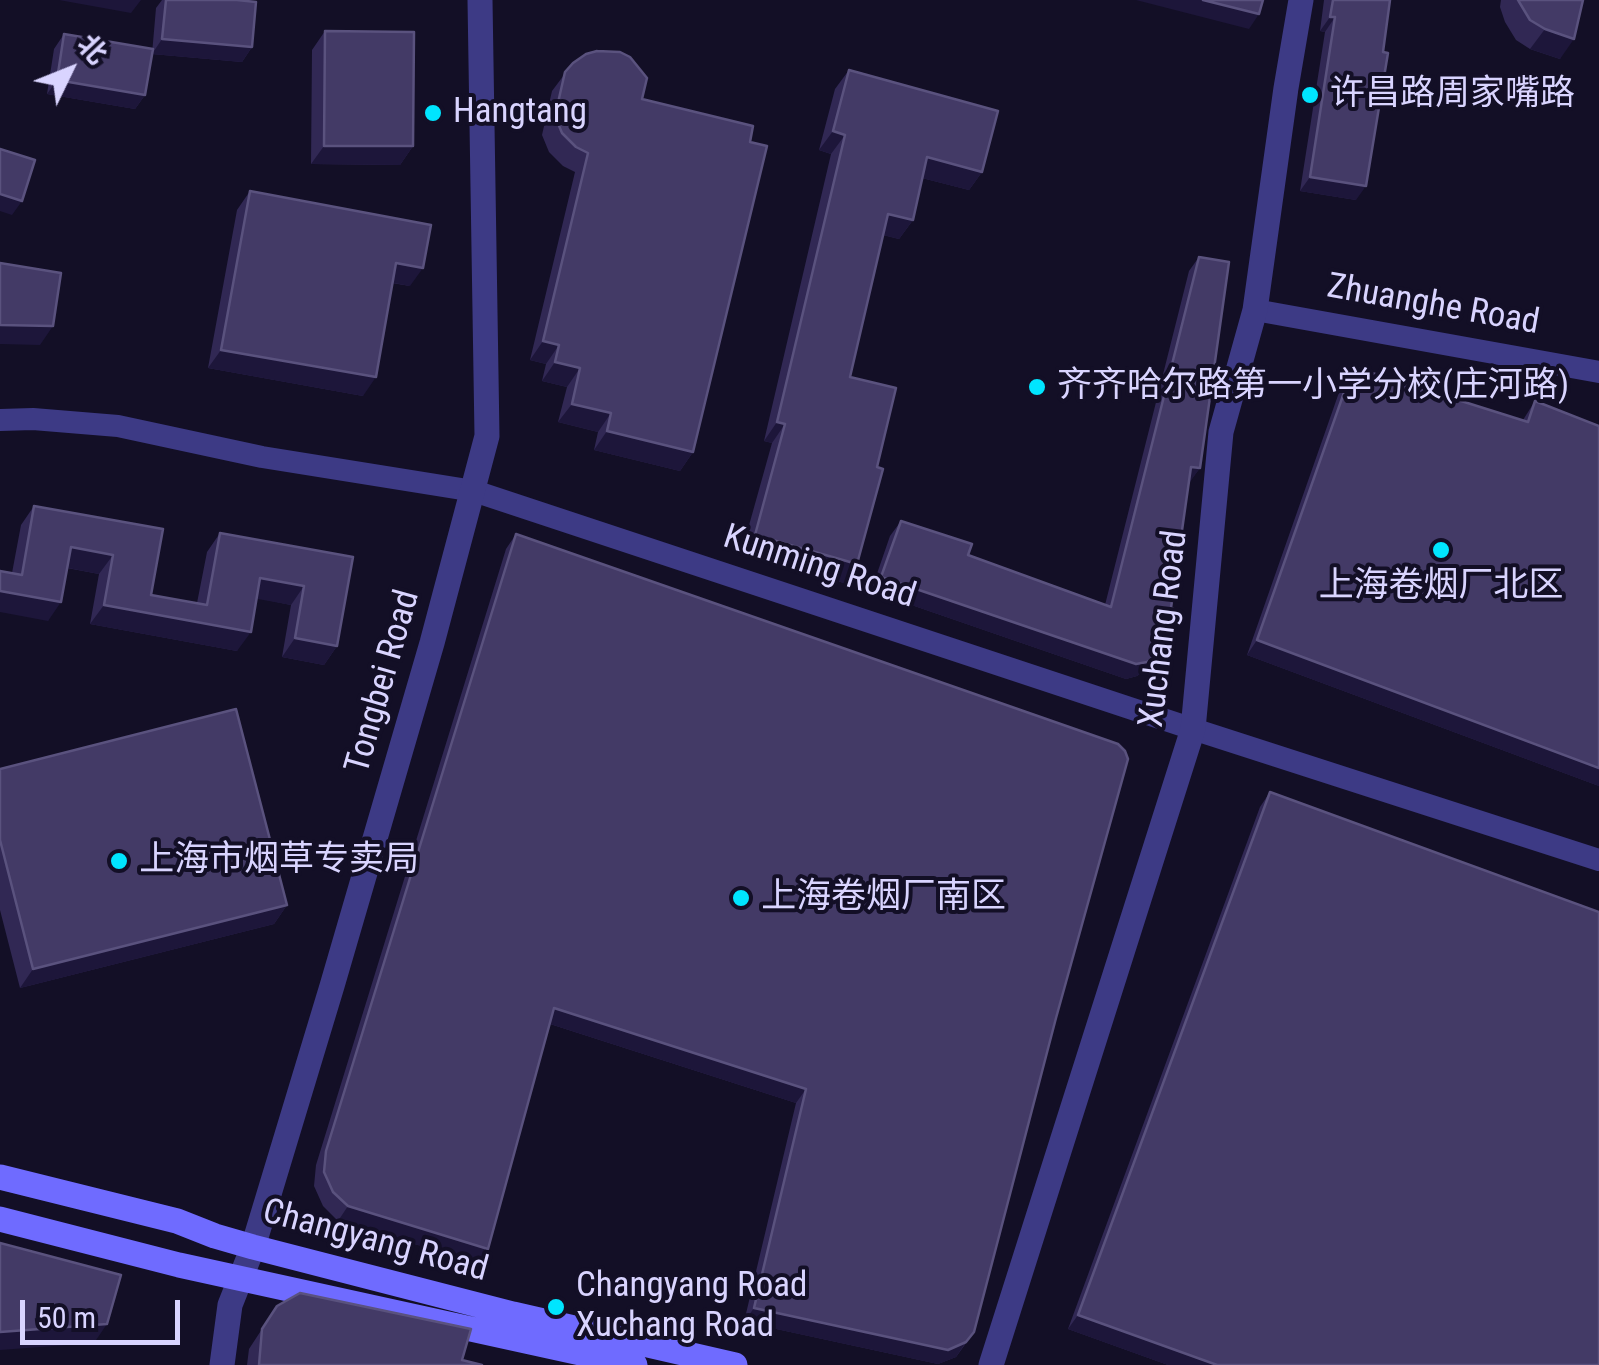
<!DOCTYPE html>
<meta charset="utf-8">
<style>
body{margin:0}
#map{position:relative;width:1599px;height:1365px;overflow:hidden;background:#130f26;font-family:"Roboto Condensed","Noto Sans SC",sans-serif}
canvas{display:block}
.north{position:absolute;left:20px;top:20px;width:100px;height:100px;-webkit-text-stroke:8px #130f26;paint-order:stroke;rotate:47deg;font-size:28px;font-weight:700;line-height:40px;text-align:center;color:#d9d4ff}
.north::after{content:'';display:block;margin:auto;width:35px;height:45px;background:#d9d4ff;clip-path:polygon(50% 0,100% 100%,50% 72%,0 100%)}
.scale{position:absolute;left:20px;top:1300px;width:160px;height:45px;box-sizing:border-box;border:5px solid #d9d4ff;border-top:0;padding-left:12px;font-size:30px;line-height:35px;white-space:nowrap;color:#d9d4ff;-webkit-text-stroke:8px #130f26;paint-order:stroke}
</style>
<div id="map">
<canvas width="1599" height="1365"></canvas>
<div class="north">北</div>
<div class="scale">50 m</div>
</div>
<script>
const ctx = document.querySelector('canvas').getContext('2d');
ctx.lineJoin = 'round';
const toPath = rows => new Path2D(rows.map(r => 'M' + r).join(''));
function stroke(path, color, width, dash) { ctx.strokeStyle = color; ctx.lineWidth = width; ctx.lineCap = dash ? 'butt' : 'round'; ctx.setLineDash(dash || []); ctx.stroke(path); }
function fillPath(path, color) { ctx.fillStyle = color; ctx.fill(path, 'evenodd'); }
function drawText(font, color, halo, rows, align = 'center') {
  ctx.font = font + ' "Roboto Condensed","Noto Sans SC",sans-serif'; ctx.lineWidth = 8; ctx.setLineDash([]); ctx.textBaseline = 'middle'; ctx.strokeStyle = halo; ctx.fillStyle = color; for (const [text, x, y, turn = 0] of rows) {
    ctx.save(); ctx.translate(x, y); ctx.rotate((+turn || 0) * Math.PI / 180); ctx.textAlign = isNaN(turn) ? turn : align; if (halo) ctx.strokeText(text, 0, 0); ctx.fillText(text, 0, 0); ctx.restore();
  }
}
const minor = toPath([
 [1255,310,1599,372],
 [0,420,33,419,118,426,262,457,474,491,1193,729,1599,860]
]);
const tertiary = toPath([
 [222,1365,230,1305,253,1247,332,986,432,643,487,436,480,0],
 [991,1365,1193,729,1221,432,1255,310,1286,88,1301,0]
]);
const secondary = toPath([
 [0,1177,177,1221,215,1236,253,1247,513,1314,735,1365],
 [0,1219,179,1265,635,1365]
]);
const wall = toPath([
 [162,0,237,0,252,47,242,62,152,54,156,8],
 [1324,0,1390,0,1356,200,1300,191,1325,32,1320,31],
 [1501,0,1583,0,1560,59,1530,49,1516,40,1505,22,1500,7],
 [325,31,413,146,400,165,311,164,312,50],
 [64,34,145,95,135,109,47,94,54,49],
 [573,63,642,99,693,452,680,471,594,450,598,432,558,422,567,387,542,381,546,364,530,360,575,172,563,166,549,152,542,135,552,91],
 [849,70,982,172,969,190,922,178,913,220,899,239,883,235,850,377,877,467,857,564,844,583,741,554,772,443,764,441,831,154,819,150,835,89],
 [250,191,410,286,392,283,363,396,208,368,237,210],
 [1199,257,1200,468,1189,482,1154,663,1137,676,1126,679,871,591,890,536,901,521,968,555,1105,605,1189,271],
 [1353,367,1523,420,1535,401,1599,426,1599,786,1247,655,1343,381],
 [34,506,163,529,151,595,197,603,207,552,220,533,353,557,337,646,324,665,282,657,291,605,257,598,237,651,90,624,99,574,67,568,48,621,12,573,21,525],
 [516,534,1056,1018,974,1332,956,1357,938,1364,744,1322,796,1103,550,1024,478,1263,338,1221,323,1206,314,1186,316,1165,506,549],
 [0,769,287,905,274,924,20,988,0,910],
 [1270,792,1599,1365,1168,1365,1068,1329,1260,807],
 [277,1306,462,1360,482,1365,247,1365,249,1349]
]);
const shadedWall = toPath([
 [59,0,141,0,131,13],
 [1136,0,1203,0,1259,14,1249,29],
 [1330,17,1335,17,1325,32,1320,31],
 [1545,29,1574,39,1560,59,1530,49],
 [162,39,252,47,242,62,152,54],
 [57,80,145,95,135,109,47,94],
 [833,131,845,135,831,154,819,150],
 [324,146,413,146,400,165,311,164],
 [927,157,982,172,969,190,914,176],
 [1310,177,1366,186,1356,200,1300,191],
 [0,194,22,201,12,215,0,211],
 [888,214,913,220,899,239,875,233],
 [396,263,423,268,410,286,383,281],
 [0,325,53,326,40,345,0,344],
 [543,341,559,345,546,364,530,360],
 [221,350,376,377,363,396,208,368],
 [555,362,580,368,567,387,542,381],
 [572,404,611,413,598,432,558,422],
 [777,422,785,424,772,443,764,441],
 [607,431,693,452,680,471,594,450],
 [1191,467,1200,468,1190,482,1181,482],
 [755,535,857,564,844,583,741,554],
 [71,547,113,555,99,574,58,566],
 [881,577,1164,649,1154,663,1137,676,1126,679,871,591],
 [260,578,304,586,291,605,247,597],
 [0,591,61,602,48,621,0,612],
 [104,605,251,632,237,651,90,624],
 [295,638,337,646,324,665,282,657],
 [1257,640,1599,768,1599,786,1247,655],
 [287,905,274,924,20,988,33,969],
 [554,1008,806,1089,796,1103,544,1022],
 [348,1206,488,1249,478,1263,338,1221],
 [754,1308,966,1342,956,1357,938,1364,744,1322],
 [1078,1315,1217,1365,1168,1365,1068,1329],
 [107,1324,94,1343,0,1350,0,1332]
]);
const building = toPath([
 [166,0,237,0,256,2,252,47,162,39,166,0],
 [1203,0,1263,0,1259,14,1203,0],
 [1333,0,1390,0,1383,52,1388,53,1366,186,1310,177,1335,17,1330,17,1333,0],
 [1518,0,1583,0,1574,39,1545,29,1530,20,1518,0],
 [325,31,414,32,413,146,324,146,325,31],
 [64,34,153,49,145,95,57,80,64,34],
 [597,51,620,52,630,57,647,78,642,99,753,126,750,142,767,146,693,452,607,431,611,413,572,404,580,368,555,362,559,345,543,341,588,153,576,147,562,133,555,116,565,72,573,63,586,54,597,51],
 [849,70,998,111,982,172,927,157,913,220,888,214,850,377,896,388,877,467,883,469,857,564,755,535,785,424,777,422,845,135,833,131,849,70],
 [0,149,35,160,22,201,0,194,0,149],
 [250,191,431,225,423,268,396,263,376,377,221,350,250,191],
 [1199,257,1229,262,1200,468,1191,467,1171,608,1178,611,1164,649,1147,662,1136,664,881,577,901,521,972,544,968,555,1111,607,1199,257],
 [0,263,61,273,53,326,0,325,0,263],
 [1353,367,1528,422,1535,401,1599,426,1599,768,1257,640,1353,367],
 [34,506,163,529,151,595,207,605,220,533,353,557,337,646,295,638,304,586,260,578,251,632,104,605,113,555,71,547,61,602,0,591,0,571,22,575,34,506],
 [516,534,1118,744,1125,751,1128,759,1056,1018,974,1332,966,1342,948,1350,754,1308,806,1089,554,1008,488,1249,348,1206,333,1192,324,1172,326,1151,516,534],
 [236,709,287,905,33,969,0,840,0,769,236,709],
 [1270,792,1599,912,1599,1365,1217,1365,1078,1315,1270,792],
 [0,1243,121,1275,107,1324,0,1332,0,1243],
 [300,1293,471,1329,462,1360,482,1365,259,1365,262,1329,277,1306,300,1293]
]);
const markers = [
 [1310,95,10,"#00e5ff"],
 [433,113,10,"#00e5ff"],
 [1037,387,10,"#00e5ff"],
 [1441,550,10,"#00e5ff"],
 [119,861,10,"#00e5ff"],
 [741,898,10,"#00e5ff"],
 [556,1307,10,"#00e5ff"]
];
const poiNames = [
 ["许昌路周家嘴路",1330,95],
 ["Hangtang",453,113],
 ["齐齐哈尔路第一小学分校(庄河路)",1057,387],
 ["上海卷烟厂北区",1441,587,"center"],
 ["上海市烟草专卖局",139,861],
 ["上海卷烟厂南区",761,898],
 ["Changyang Road",576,1287],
 ["Xuchang Road",576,1327]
];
const streetNames = [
 ["Zhuanghe Road",1433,306,10],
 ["Kunming Road",819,568,18],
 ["Xuchang Road",1165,629,-83],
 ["Tongbei Road",384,682,-74],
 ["Changyang Road",375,1242,15]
];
stroke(minor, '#3d3a85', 22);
stroke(tertiary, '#3d3a85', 25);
stroke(secondary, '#6f6bff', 25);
fillPath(wall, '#312854');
fillPath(shadedWall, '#1d163a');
fillPath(building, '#433a66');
stroke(building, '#5a527e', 2.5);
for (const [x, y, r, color] of markers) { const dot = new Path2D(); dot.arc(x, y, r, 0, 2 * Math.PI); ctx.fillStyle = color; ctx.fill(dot); stroke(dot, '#130f26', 4); }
drawText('35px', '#d9d4ff', '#130f26', poiNames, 'left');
drawText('35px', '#d9d4ff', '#130f26', streetNames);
</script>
